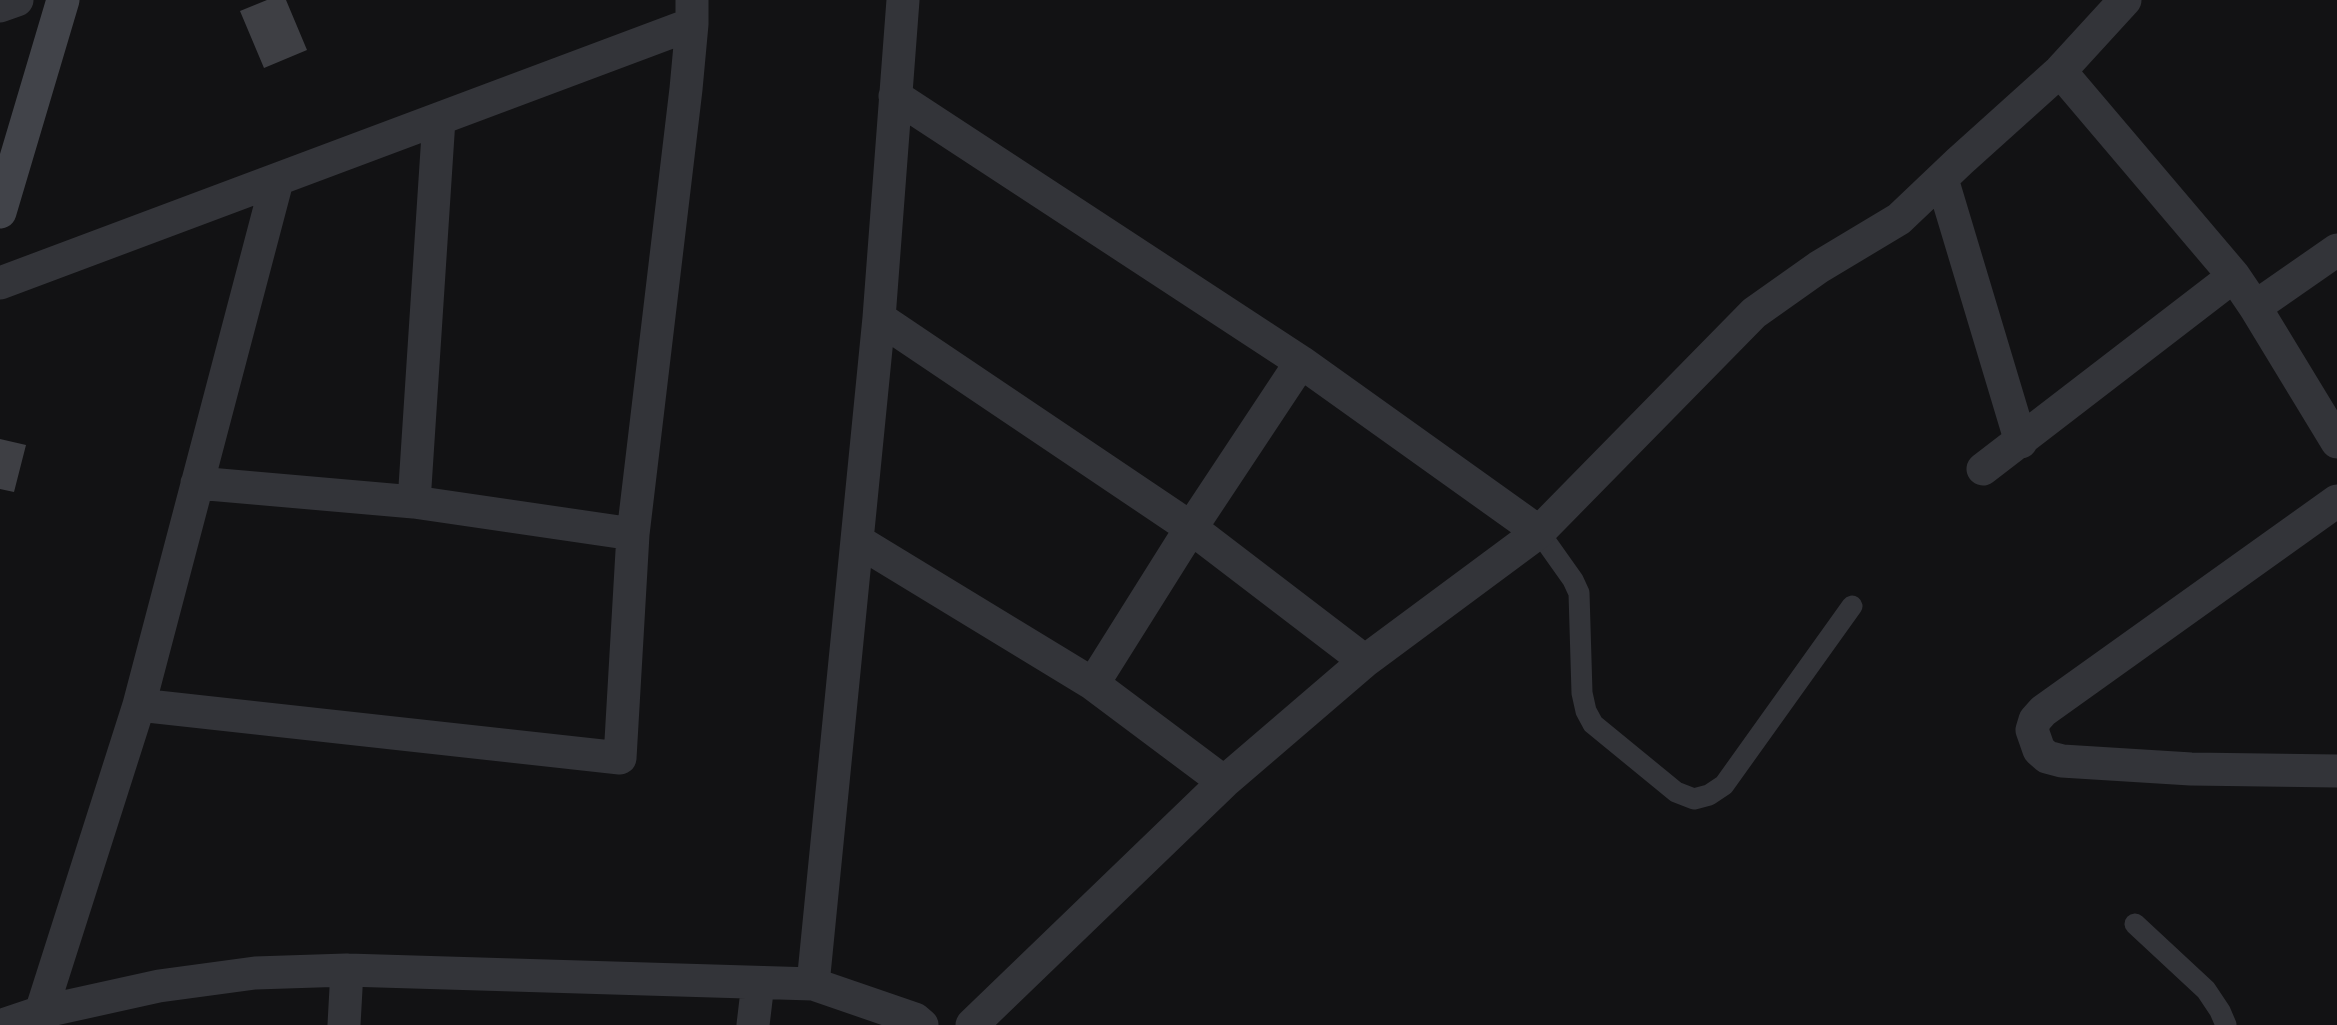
<!DOCTYPE html>
<style>
body{margin:0}
canvas{display:block;background:#121214}
</style>
<canvas width="2337" height="1025"></canvas>
<script>
const ctx = document.querySelector('canvas').getContext('2d');
ctx.lineJoin = 'round';
function fillPath(path, color) { ctx.fillStyle = color; ctx.fill(path, 'evenodd'); }
const toPath = rows => new Path2D(rows.map(r => 'M' + r).join(''));
function stroke(path, color, width, dash) { ctx.strokeStyle = color; ctx.lineWidth = width; ctx.lineCap = dash ? 'butt' : 'round'; ctx.setLineDash(dash || []); ctx.stroke(path); }
const building = toPath([
 [267,0,286,0,307,50,264,68,240,11],
 [0,439,26,445,14,492,0,489]
]);
const service = toPath([
 [1539,532,1573,580,1579,593,1582,693,1586,711,1593,724,1676,792,1694,799,1709,795,1724,785,1852,606],
 [2135,924,2206,990,2220,1011,2226,1025]
]);
const minor = toPath([
 [0,6,17,0],
 [2060,71,2234,276,2255,307,2337,442],
 [895,96,1301,362,1539,532],
 [1942,179,2021,442],
 [0,283,692,24],
 [2255,307,2337,250],
 [879,318,1191,528,1365,661],
 [1983,469,2234,276],
 [197,483,414,502,633,534],
 [2337,501,2043,711,2035,720,2032,730,2039,750,2047,757,2062,761,2191,769,2337,771],
 [414,502,439,119],
 [858,541,1093,684,1224,782],
 [1093,684,1191,528,1301,362],
 [139,705,620,758,633,534,686,89,692,24,692,0],
 [813,984,879,318,903,0],
 [41,1012,139,705,277,181],
 [3,1025,41,1012,159,986,255,973,347,970,813,984,915,1019,922,1025],
 [344,1025,347,970],
 [753,1025,758,983],
 [972,1025,1224,782,1365,661,1539,532,1754,313,1819,267,1899,219,1960,161,2060,71,2125,0]
]);
const secondary = toPath([
 [0,212,63,0]
]);
fillPath(building, '#3e3f44');
stroke(service, '#333439', 21);
stroke(minor, '#333439', 33);
stroke(secondary, '#414349', 33);
</script>
